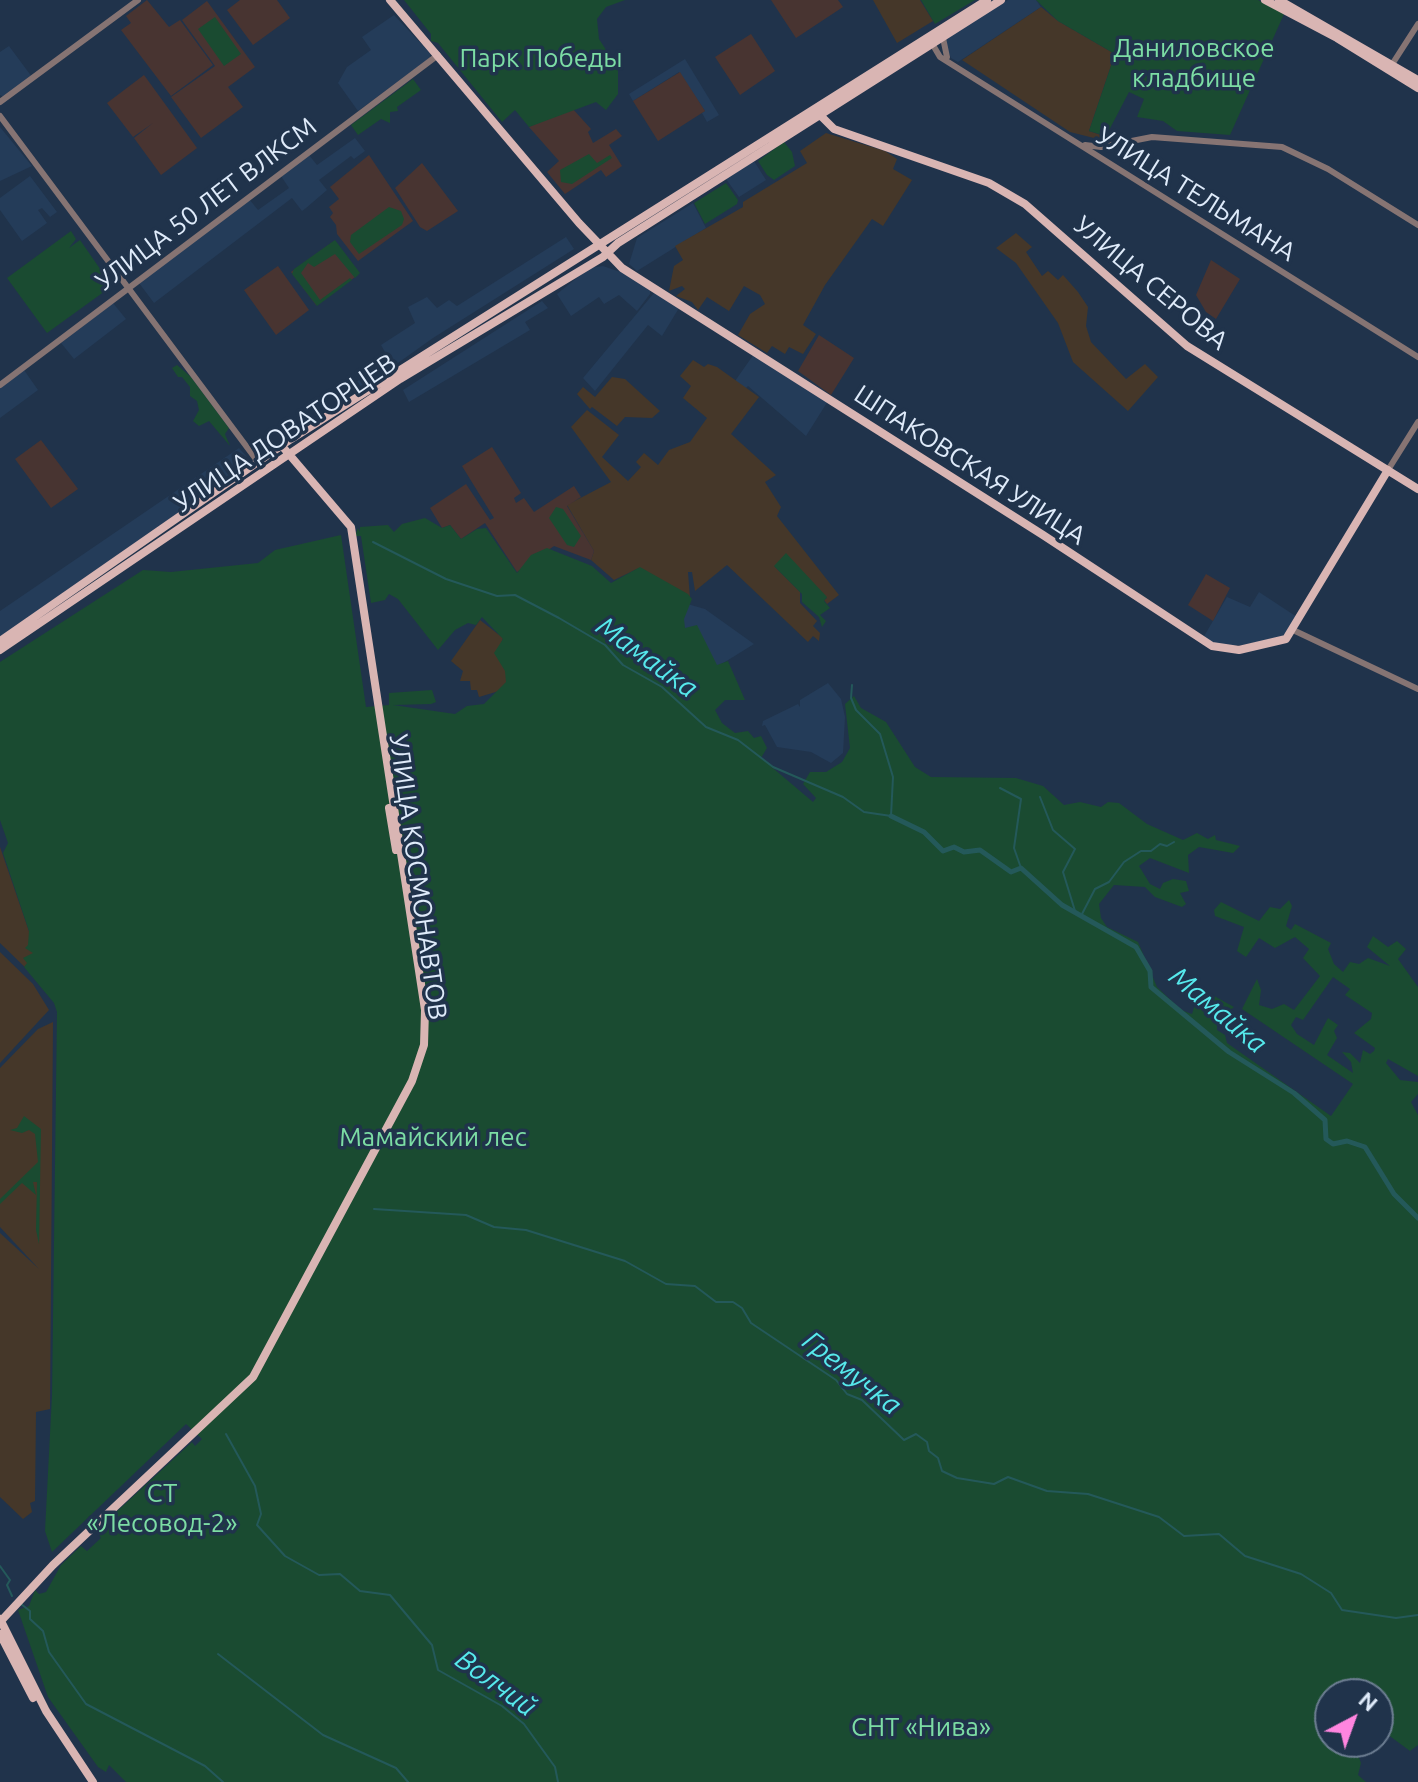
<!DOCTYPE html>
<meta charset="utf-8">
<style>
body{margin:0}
#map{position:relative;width:1418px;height:1782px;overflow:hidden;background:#20334b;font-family:Ubuntu,sans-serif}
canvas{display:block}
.north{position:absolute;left:1314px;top:1678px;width:80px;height:80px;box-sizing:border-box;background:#20334b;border:2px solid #6c7d91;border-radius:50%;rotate:41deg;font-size:22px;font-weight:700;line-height:32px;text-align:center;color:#dfebfa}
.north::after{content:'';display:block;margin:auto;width:28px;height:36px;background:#ff85df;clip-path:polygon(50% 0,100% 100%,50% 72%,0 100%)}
</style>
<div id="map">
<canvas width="1418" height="1782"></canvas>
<div class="north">N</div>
</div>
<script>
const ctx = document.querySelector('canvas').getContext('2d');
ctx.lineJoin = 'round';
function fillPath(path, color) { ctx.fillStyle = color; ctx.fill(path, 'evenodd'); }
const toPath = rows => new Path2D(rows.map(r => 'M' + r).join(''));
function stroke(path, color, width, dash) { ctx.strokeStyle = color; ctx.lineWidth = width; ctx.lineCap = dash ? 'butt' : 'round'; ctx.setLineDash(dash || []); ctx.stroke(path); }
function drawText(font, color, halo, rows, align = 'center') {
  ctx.font = font + ' Ubuntu,sans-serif'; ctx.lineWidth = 7; ctx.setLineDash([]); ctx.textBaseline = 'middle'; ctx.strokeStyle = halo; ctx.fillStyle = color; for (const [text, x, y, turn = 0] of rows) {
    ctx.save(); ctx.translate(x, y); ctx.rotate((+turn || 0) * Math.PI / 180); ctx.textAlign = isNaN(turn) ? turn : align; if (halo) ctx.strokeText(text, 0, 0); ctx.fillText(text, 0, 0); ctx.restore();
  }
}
const built = toPath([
 [1008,0,1036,0,1041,7,958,62,951,58,943,39],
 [394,15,430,53,430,58,358,111,338,83,347,67,371,50,362,37],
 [9,46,32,77,5,98,0,95,0,52],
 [685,59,719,115,707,122,702,113,705,111,679,72,633,101,629,94],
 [0,127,32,166,0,181],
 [355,138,365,151,354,159,351,156,319,180,327,190,306,208,302,211,292,198,154,303,139,283,249,199,258,210,289,188,281,176,309,155,317,165],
 [754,161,766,180,739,197,726,179],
 [30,176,57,212,50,217,42,208,38,210,47,223,22,241,0,210,0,198],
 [693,203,706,228,637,271,629,264,637,238],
 [566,237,574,249,433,338,360,390,355,383,389,359,381,345,415,323,408,307,427,297,437,308,449,300,457,306],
 [603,266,626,274,650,290,650,294,637,311,619,295,604,304,599,297,571,316,557,294,589,268],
 [654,293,679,308,662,336,648,325,595,391,583,378],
 [542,301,548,308,525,322,530,330,409,402,403,390],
 [113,303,126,319,74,359,61,343],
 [754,354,828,401,806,436,748,386,745,389,735,381],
 [24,370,38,390,0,418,0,387],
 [239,448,247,457,243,468,0,637,0,611],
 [1259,592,1297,617,1284,636,1243,645,1215,645,1203,638,1227,597,1250,607],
 [684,603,705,609,754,644,712,670,685,633,675,611],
 [828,683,841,699,845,717,843,753,831,763,811,752,777,747,765,725,762,726,763,721,798,704,800,707,800,700]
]);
const industrial = toPath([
 [873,0,920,0,933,21,897,43],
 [1041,7,1058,21,1115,54,1089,131,1107,137,1106,141,1070,132,962,60],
 [826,133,885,151,897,159,893,169,912,180,883,226,872,219,825,285,803,325,816,334,803,354,789,347,785,354,772,346,767,353,738,335,750,314,765,304,760,295,744,286,729,311,707,297,698,310,692,302,676,296,685,289,682,286,669,291,674,266,683,260,675,246,743,207,743,202,807,163,800,151],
 [1016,233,1032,247,1026,252,1042,276,1048,271,1058,280,1063,275,1078,292,1088,307,1086,326,1091,342,1126,379,1145,364,1158,377,1128,411,1073,362,1058,323,1016,263,996,248],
 [693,360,704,367,708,364,717,367,759,397,731,434,776,475,765,482,781,507,777,516,839,595,827,604,824,600,827,598,774,566,800,592,800,603,817,621,813,626,820,633,819,641,813,636,808,642,727,565,695,591,692,572,688,572,690,598,639,568,614,580,591,560,594,551,567,505,611,482,571,427,587,410,619,435,602,457,628,481,641,467,636,462,644,453,658,465,669,450,690,442,707,418,683,398,691,386,680,376],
 [612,377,625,379,660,411,652,418,625,417,617,426,592,407,590,409,577,394,583,387,595,397],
 [480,620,503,638,500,647,522,684,479,697,477,690,471,690,470,681,460,681,463,671,451,661],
 [0,847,42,969,35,977,0,943],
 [0,952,33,984,49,1010,0,1063],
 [53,1022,50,1409,36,1412,35,1501,30,1503,32,1512,23,1519,0,1497,0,1233,39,1269,0,1227,0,1068,38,1029]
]);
const education = toPath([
 [147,0,169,27,180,20,213,65,171,96,121,30,131,23,126,16],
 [240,0,277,0,290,18,253,45,227,10],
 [771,0,838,0,843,7,796,38],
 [207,1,255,67,228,87,243,107,201,138,171,97,215,66,182,20],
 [751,34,775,71,740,95,715,57],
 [680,72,705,111,658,141,633,101],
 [144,75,197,148,161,175,134,138,153,123,133,137,107,103],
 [572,108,591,129,588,132,593,143,616,129,622,136,609,145,622,166,606,177,601,170,565,194,547,172,559,161,529,127],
 [369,155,413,221,358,261,337,234,336,225,330,217,333,213,329,207,339,199,330,187],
 [422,163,458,211,427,231,420,227,395,188],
 [334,241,358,275,316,305,291,272],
 [1211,260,1240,279,1216,319,1206,312,1196,295],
 [278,266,309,310,276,335,244,290],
 [819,335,854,358,831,395,798,371],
 [41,440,78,489,51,508,15,459],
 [492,447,521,493,514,498,516,503,524,498,534,512,574,486,581,497,567,506,594,551,591,560,554,546,517,572,485,523,461,539,450,525,442,528,430,508,466,484,490,520,494,518,462,466],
 [1206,574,1230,588,1213,621,1188,605]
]);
const green = toPath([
 [404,0,625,0,606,7,597,19,599,39,618,68,618,94,606,110,596,102,529,127,515,110,502,122,438,43,431,41,431,34],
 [921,0,975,0,935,24],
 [1036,0,1258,0,1284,14,1230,135,1177,131,1163,121,1137,117,1144,99,1129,92,1106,136,1089,131,1115,54,1058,21],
 [215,17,241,54,224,66,198,29],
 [413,79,421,90,397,107,398,111,390,112,390,123,381,119,358,135,351,125],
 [784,142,792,152,795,166,774,180,767,175,758,161],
 [589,154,597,163,610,155,612,158,572,184,561,182,560,170],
 [726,183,738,200,737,204,705,224,694,203],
 [389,207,401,211,404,219,402,225,359,254,350,242,351,235],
 [71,231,76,239,69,248,80,240,112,286,47,333,7,278],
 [335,240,360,273,355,278,335,254,314,267,308,263,301,273,320,300,350,278,352,280,317,306,292,274,294,269],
 [177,365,191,377,229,428,225,434,230,446,209,421,199,426,193,421,199,410,197,401,190,396,190,387,182,377,178,377,172,368],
 [556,507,563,509,581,536,574,547,567,545,549,518],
 [425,518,442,528,450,525,461,539,477,529,486,528,517,573,531,555,547,548,592,566,611,583,640,567,688,594,692,599,684,619,685,628,697,625,717,665,728,661,745,700,725,700,715,710,722,723,735,733,748,731,754,738,761,736,767,748,761,758,813,802,816,798,803,784,810,772,826,772,842,762,850,748,845,704,854,696,861,708,886,722,915,767,931,777,1016,778,1043,786,1064,805,1080,802,1101,807,1108,802,1119,803,1147,824,1183,840,1197,833,1208,839,1215,835,1216,840,1240,846,1233,853,1199,847,1188,855,1189,873,1150,858,1139,866,1150,884,1160,889,1163,883,1173,879,1186,881,1189,891,1180,893,1186,904,1182,907,1155,897,1145,887,1114,885,1099,904,1101,918,1107,927,1138,942,1157,987,1181,1010,1192,1014,1196,1001,1207,992,1234,1007,1217,1021,1217,1030,1225,1035,1227,1043,1331,1116,1353,1084,1242,1009,1257,979,1261,990,1259,1005,1272,1009,1284,1004,1294,1010,1320,976,1303,958,1309,949,1295,937,1275,948,1259,938,1246,957,1237,951,1244,927,1215,916,1214,910,1221,902,1259,921,1270,907,1280,909,1289,900,1292,906,1286,926,1291,930,1295,924,1331,943,1328,949,1334,964,1343,972,1350,962,1359,964,1368,958,1390,966,1367,947,1373,936,1388,947,1397,941,1406,949,1398,959,1418,987,1418,1076,1388,1059,1386,1063,1400,1080,1418,1082,1418,1094,1411,1102,1418,1115,1418,1745,1410,1751,1387,1734,1391,1712,1378,1707,1378,1694,1330,1694,1330,1742,1353,1742,1361,1763,1358,1775,1366,1782,126,1782,109,1765,106,1772,98,1767,48,1697,18,1610,29,1606,35,1590,39,1594,46,1592,61,1565,81,1546,87,1551,101,1538,97,1532,112,1516,192,1442,195,1446,202,1439,186,1424,52,1552,45,1531,52,1395,57,1012,54,1003,24,967,27,963,23,958,33,953,25,948,28,945,29,931,3,853,8,843,0,820,0,662,143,570,171,572,258,563,275,550,341,535,366,707,389,705,389,693,432,690,436,702,431,704,393,705,455,714,467,706,484,704,506,682,505,671,494,653,503,639,482,617,476,625,468,623,455,630,438,650,398,599,389,594,385,600,371,603,361,536,355,536,358,528,360,532,360,527,388,525,394,532,402,524],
 [1333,977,1350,989,1345,995,1372,1013,1371,1019,1354,1033,1375,1048,1374,1051,1370,1054,1363,1050,1360,1063,1350,1053,1342,1052,1351,1062,1353,1073,1327,1055,1337,1038,1334,1031,1338,1025,1328,1018,1314,1045,1297,1034,1291,1025,1296,1017,1303,1020],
 [786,553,827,597,824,601,830,608,820,615,826,621,822,627,819,617,802,602,802,594,774,566],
 [24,1116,41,1129,39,1244,36,1230,37,1182,33,1182,36,1195,22,1183,0,1204,0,1199,38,1162,35,1134,29,1130,22,1133,10,1130,17,1128]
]);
const stream = toPath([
 [373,542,446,579,497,596,515,595,559,618,605,645,623,665,662,687,706,727,738,740,773,767,843,797,864,812,891,816,893,777,880,734,856,710,851,698,852,685],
 [1000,788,1021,799,1014,848,1021,868],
 [1040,797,1053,830,1075,849,1063,872,1075,911],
 [1082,914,1095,889,1109,882,1124,862,1141,851,1151,851,1160,844,1167,846,1174,842],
 [374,1209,466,1215,494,1227,526,1230,625,1261,666,1284,695,1286,716,1302,733,1302,742,1308,751,1323,836,1380,847,1394,862,1400,904,1440,916,1434,927,1442,929,1451,938,1458,942,1471,957,1478,994,1484,1008,1477,1047,1491,1088,1494,1159,1517,1184,1536,1219,1534,1245,1556,1301,1574,1331,1593,1342,1610,1396,1618,1418,1615],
 [226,1434,255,1486,261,1514,257,1525,285,1556,319,1575,340,1574,360,1591,390,1595,432,1645,438,1670,502,1706,524,1724,555,1767,558,1782],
 [0,1566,10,1580,7,1585,12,1596],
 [21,1604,30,1611,30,1619,43,1631,49,1652,86,1704,205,1766,223,1782],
 [218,1654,323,1735,396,1768,408,1782]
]);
const river = toPath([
 [891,816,924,832,943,851,954,847,964,852,980,850,1011,872,1021,868,1062,905,1136,947,1150,971,1151,987,1229,1052,1294,1093,1325,1120,1326,1139,1333,1144,1347,1141,1365,1147,1394,1194,1418,1218]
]);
const minor = toPath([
 [943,38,947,57],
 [930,40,940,57,1418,357],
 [1391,66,1418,24],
 [0,102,138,0],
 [0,116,264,470],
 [1085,145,1101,147,1152,137,1282,147,1328,169,1418,225],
 [0,385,438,55],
 [1388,470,1418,422],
 [1293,630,1418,689]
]);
const major = toPath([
 [390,0,579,223,622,268,1043,535,1212,646,1239,650,1286,639,1388,470],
 [1265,0,1337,38,1418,88],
 [1279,0,1418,80],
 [817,112,834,129,989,183,1025,204,1187,346,1418,489],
 [0,641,291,439,987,0],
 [0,650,400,379,603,257,618,243,1001,0],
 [389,808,396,850],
 [0,1619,46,1711,93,1782],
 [0,1622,53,1565,253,1377,412,1081,424,1045,425,1010,351,527,282,446],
 [0,1634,33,1698]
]);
const parkNames = [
 ["Даниловское",1194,48],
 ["кладбище",1194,78],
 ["Парк Победы",541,58],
 ["Мамайский лес",433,1137],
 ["СТ",162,1493],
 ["«Лесовод-2»",162,1523],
 ["СНТ «Нива»",921,1727]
];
const streetNames = [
 ["УЛИЦА ТЕЛЬМАНА",1196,194,32],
 ["УЛИЦА 50 ЛЕТ ВЛКСМ",206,204,-37],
 ["УЛИЦА СЕРОВА",1151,283,40],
 ["УЛИЦА ДОВАТОРЦЕВ",285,433,-34],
 ["ШПАКОВСКАЯ УЛИЦА",970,465,33],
 ["УЛИЦА КОСМОНАВТОВ",418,877,82]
];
const waterNames = [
 ["Мамайка",647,657,36],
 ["Мамайка",1218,1010,40],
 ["Гремучка",852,1373,38],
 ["Волчий",496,1683,36]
];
fillPath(built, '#243c59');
fillPath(industrial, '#453729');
fillPath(education, '#483431');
fillPath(green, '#1a4b31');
stroke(stream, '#24595a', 2);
stroke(river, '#24595a', 5);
stroke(minor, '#867473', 6);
stroke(major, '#d9b5b3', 8);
drawText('26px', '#7cdda4', '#20334b', parkNames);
drawText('26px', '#dfebfa', '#20334b', streetNames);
drawText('italic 28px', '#56e9ec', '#20334b', waterNames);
</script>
